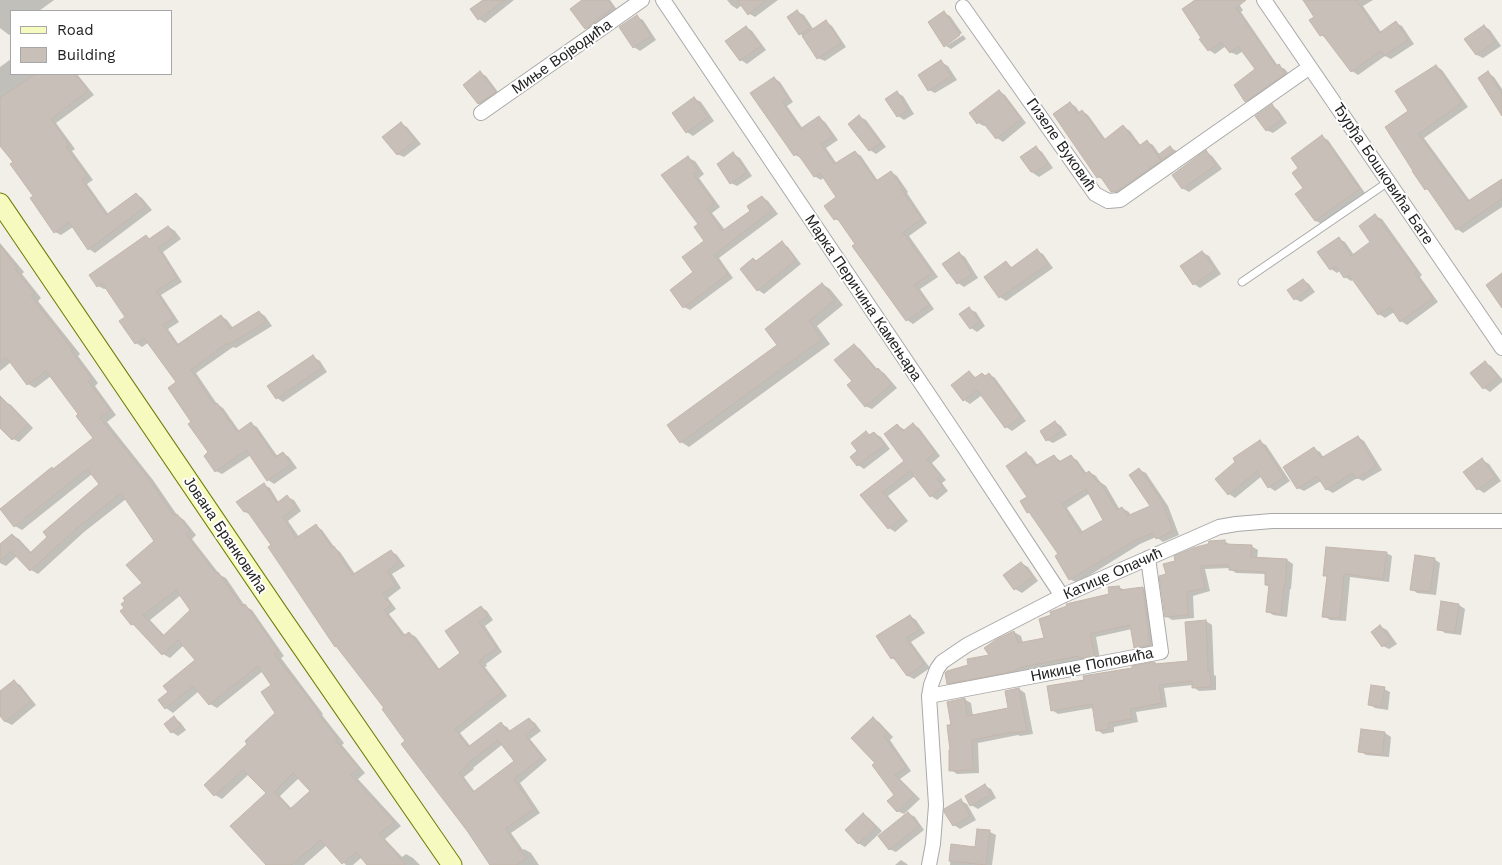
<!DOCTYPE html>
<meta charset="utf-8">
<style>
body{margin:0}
#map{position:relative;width:1502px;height:865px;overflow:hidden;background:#f2efe9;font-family:"Work Sans",sans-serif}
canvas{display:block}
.legend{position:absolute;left:10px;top:10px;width:162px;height:65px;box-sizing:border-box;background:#fff;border:1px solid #a7a7a7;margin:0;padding:6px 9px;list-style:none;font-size:15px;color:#222}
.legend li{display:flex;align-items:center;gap:10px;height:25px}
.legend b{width:25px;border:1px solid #a7a7a7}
</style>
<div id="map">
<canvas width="1502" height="865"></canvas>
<ul class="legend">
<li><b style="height:6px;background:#f7fabf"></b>Road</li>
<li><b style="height:14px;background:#c7bfb8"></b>Building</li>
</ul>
</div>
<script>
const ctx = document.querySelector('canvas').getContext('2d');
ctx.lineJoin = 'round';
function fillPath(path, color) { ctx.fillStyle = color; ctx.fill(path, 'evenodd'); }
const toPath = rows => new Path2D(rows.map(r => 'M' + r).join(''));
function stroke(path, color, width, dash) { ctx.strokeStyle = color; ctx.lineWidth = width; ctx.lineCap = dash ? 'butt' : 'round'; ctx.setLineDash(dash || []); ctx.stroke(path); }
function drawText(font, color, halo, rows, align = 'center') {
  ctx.font = font + ' "Work Sans",sans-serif'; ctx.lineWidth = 4; ctx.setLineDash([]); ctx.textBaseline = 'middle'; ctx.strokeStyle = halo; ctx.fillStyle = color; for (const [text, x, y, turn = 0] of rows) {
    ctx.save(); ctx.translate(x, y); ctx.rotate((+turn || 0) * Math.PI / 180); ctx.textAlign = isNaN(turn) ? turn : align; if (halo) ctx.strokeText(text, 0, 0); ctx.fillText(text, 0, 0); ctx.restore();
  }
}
const shadow = toPath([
 [0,0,54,0,39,11,11,11,11,33,9,35,0,28],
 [485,0,514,0,485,23,479,19],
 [584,0,610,0,618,11,592,31,585,28],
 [727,0,778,0,755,17,748,13,742,5,737,9,731,5],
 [1197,0,1236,0,1243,10,1241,12,1278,66,1285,69,1291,77,1252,105,1246,101,1256,70,1243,51,1237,55,1230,52,1226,46,1215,54,1209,50,1203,38],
 [1304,0,1373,0,1363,6,1381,32,1396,23,1402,26,1414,44,1391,59,1385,56,1358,75,1352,71,1328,39,1321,35,1316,17],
 [798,12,804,15,814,30,826,22,832,26,846,47,825,61,818,58,805,37,800,34,789,18],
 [944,13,950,16,962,33,946,44,946,46],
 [637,17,643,20,656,40,640,51,634,47],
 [1484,26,1490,30,1501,46,1483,58,1477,55],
 [746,27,752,31,766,50,747,64,741,60,727,41],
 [963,35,966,39,951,49,946,46],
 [11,59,11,74,77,74,94,95,56,123,75,149,72,151,93,180,87,184,109,215,136,194,142,198,152,210,95,253,89,249,73,227,61,235,55,232,35,196,14,163,0,144,0,67],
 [941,62,948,66,957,80,935,93,929,90],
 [1436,66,1442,70,1468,107,1424,138,1470,201,1502,190,1502,207,1463,233,1457,229,1431,192,1426,189,1410,112],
 [480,73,486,76,501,96,485,107,479,104,464,85],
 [1488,73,1494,77,1502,89,1502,112],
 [774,78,780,82,793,102,787,106,803,129,819,118,825,122,838,140,826,148,837,164,855,152,861,156,878,181,891,172,897,176,908,192,907,193,927,223,909,236,938,277,920,289,934,309,913,324,907,320,841,222,835,219,838,198,824,177,821,180,814,176,801,158,795,155],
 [999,91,1005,95,1026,123,1003,142,997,138,986,125,984,126,978,123],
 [897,93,903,96,914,114,904,120,898,116],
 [695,99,701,102,714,121,693,136,687,132,674,114],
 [1070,103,1076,107,1080,113,1082,111,1088,115,1106,140,1124,127,1130,131,1141,146,1147,142,1153,145,1160,155,1170,148,1177,151,1180,155,1169,163,1163,160,1167,164,1119,195,1112,191,1105,181,1098,177],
 [1272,106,1278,110,1287,123,1273,133,1266,130],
 [860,117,866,120,886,147,876,154,870,150],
 [401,124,407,127,421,144,404,157,397,154],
 [1322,137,1328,140,1365,193,1322,224,1316,221,1305,188,1300,168],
 [1036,148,1042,152,1053,168,1039,177,1033,173,1022,157],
 [1206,152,1212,156,1222,169,1189,192,1182,188],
 [733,154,740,158,752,176,737,186,731,183],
 [688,158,695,161,704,174,699,178,720,207,712,213,725,230,752,211,762,197,768,201,778,214,719,258,733,278,690,310,684,307,706,241,700,224],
 [1375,216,1382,219,1422,275,1420,277,1438,302,1407,325,1401,321,1394,312,1385,318,1379,314,1354,279,1351,281,1345,277,1340,270,1337,273,1331,269,1339,239,1345,242,1354,255,1372,243],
 [169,227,175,231,181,239,163,252,182,282,161,295,179,322,168,329,179,345,221,316,227,320,233,328,259,312,265,316,272,326,236,348,233,347,196,373,217,404,223,408,240,432,251,424,257,427,278,457,283,453,289,457,297,468,274,484,268,480,251,455,222,474,216,471,210,453,192,422,178,382,149,342,142,347,136,343,126,317,107,288,104,289,98,286,146,237,151,240],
 [0,243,24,272,22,274,41,298,38,301,80,354,78,356,98,383,95,386,116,415,107,422,153,480,177,515,184,520,196,535,192,539,220,575,226,578,245,606,252,610,284,656,281,658,323,714,322,715,344,743,342,745,365,773,358,779,401,826,385,839,402,857,406,854,413,858,420,865,369,865,362,857,353,865,346,865,327,845,304,865,268,865,268,793,249,774,222,799,215,795,249,744,277,713,273,685,263,671,217,708,210,704,199,691,173,713,166,708,170,693,196,660,184,645,170,658,163,654,138,628,132,624,156,541,126,499,84,532,38,574,31,570,17,556,6,566,0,563,0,546,12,535,19,539,32,553,101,485,92,474,22,530,15,526,54,470,95,439,80,414,51,376,35,388,28,384,11,362,0,371],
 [181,595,192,610,165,636,150,620],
 [299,778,312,792,292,809,280,796],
 [782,243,788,247,801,264,764,294,758,290,753,259,757,262],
 [1037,251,1043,254,1053,268,1006,301,1000,297,1006,263,1013,268],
 [1202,252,1209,256,1221,274,1200,288,1194,284],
 [959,253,965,257,978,278,964,287,958,283,944,264],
 [1303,280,1309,284,1315,292,1301,302,1295,299],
 [822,284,830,289,843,305,817,326,830,344,689,447,681,442,779,345],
 [969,309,976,312,985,326,977,332,971,328],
 [854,345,860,349,878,370,884,373,897,388,872,409,865,406,854,381],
 [313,357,320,361,327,372,283,402,277,398],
 [1485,363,1491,366,1502,379,1502,382,1490,392,1484,388],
 [969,373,977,378,982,374,986,376,989,374,995,378,1026,421,1012,431,1006,427,982,395,970,404,964,400],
 [4,401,11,405,33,428,19,442,13,439,0,426,0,406],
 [1055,422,1061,426,1067,435,1053,443,1047,440],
 [913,424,919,428,940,456,932,463,946,480,942,483,948,491,937,500,931,496,915,476,888,496,908,521,895,532,889,528,862,496,906,461,897,425,905,430],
 [866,433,871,436,874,433,881,437,890,449,864,469,858,465,852,457,859,451],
 [1358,437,1364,441,1382,470,1363,481,1357,478,1333,493,1326,489,1321,481,1304,491,1298,488,1314,449,1320,452,1324,458],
 [1260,442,1266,445,1290,481,1275,491,1269,487,1262,476,1235,498,1229,494],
 [1026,453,1032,457,1038,466,1054,456,1062,462,1071,457,1077,460,1087,474,1089,472,1096,476,1100,482,1106,486,1120,510,1122,508,1129,512,1131,516,1152,507,1140,470,1146,473,1168,506,1179,535,1163,542,1156,537,1140,544,1077,583,1070,579,1057,556,1060,554,1033,515,1028,512],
 [1090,493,1105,520,1083,532,1067,508],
 [1482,460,1489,464,1501,481,1484,493,1478,489],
 [264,485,270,488,279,503,287,497,294,500,301,511,288,521,299,537,316,526,322,530,335,548,340,552,355,574,391,551,397,555,405,566,392,574,401,588,388,598,396,609,389,614,406,636,409,633,416,637,440,670,462,654,481,607,487,611,493,620,485,626,502,652,486,664,487,666,485,667,507,696,460,733,471,747,501,724,507,727,511,732,529,719,535,723,541,731,530,739,547,760,520,783,540,813,511,833,523,850,524,849,531,853,539,865,490,865,385,709,340,649,335,646,273,546,251,515,245,512],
 [503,744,516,762,475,792,464,777,474,769,473,768],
 [1224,541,1231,545,1251,546,1258,550,1257,559,1287,560,1293,564,1291,589,1290,589,1287,617,1273,615,1267,611,1270,587,1266,585,1266,574,1236,573,1230,569,1230,568,1205,569,1210,591,1193,596,1194,618,1172,620,1166,616,1168,575,1177,562],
 [1365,550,1386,553,1392,556,1389,582,1350,577,1346,621,1330,620,1324,616,1328,577,1324,575,1365,552],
 [1434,559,1440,563,1436,595,1417,593,1411,589],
 [1021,563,1028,567,1038,581,1022,593,1015,589,1005,575],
 [1119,587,1126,591,1143,588,1149,592,1156,648,1141,651,1135,648,1132,629,1096,637,1100,659,1088,661,1084,659,955,686,948,683,970,665,991,656,1014,632,1021,636,1023,643,1046,639,1110,595],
 [1443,603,1459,605,1465,609,1461,635,1445,633,1439,629],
 [910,616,916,620,925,633,911,642,930,668,914,679,908,676,898,661,891,658],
 [1206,621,1212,625,1214,675,1216,676,1216,690,1199,691,1193,687,1193,685,1164,688,1167,707,1136,712,1138,722,1114,727,1114,732,1103,734,1097,730,1093,708,1058,714,1052,710,1085,681,1155,663,1158,665,1189,662],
 [1381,627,1387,630,1397,644,1389,649,1383,646],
 [14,682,20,685,36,705,12,725,6,722,0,714,0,693],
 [1019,689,1025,693,1033,734,1020,736,1018,735,978,743,979,773,957,774,951,770,952,726,964,699,971,703,973,716,1010,709],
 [1384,689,1390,692,1388,710,1375,708,1369,704],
 [174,718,180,722,186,730,178,736,172,732,166,724],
 [873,719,879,722,893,737,890,740,911,771,900,779,920,799,904,814,897,811,895,795,876,763],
 [1385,733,1391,737,1389,757,1366,755,1360,751],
 [985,786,991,789,996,798,978,809,971,805],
 [961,801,967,804,976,820,960,829,954,825],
 [908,813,915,817,924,830,896,852,889,849],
 [863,814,869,818,882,831,865,847,858,843],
 [978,830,990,832,996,835,992,865,950,865,952,846,976,849],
 [901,860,907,864,908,865,895,865]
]);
const building = toPath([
 [483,0,505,0,478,20,470,9,483,0],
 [582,0,608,0,613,7,585,29,570,9,582,0],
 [737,0,766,0,748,15,737,0],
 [1195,0,1246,0,1236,8,1276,66,1279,64,1285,74,1245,102,1234,85,1255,69,1238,46,1230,53,1221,42,1208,51,1199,39,1201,38,1182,9,1195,0],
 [1303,0,1356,0,1379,33,1396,21,1408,40,1384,56,1381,51,1351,72,1323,35,1320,36,1309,20,1314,17,1303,0],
 [797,10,810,28,799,35,787,17,797,10],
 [944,11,960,35,944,47,928,22,944,11],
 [637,15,651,36,633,48,619,27,637,15],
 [826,20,841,43,817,59,802,36,826,20],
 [1484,25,1495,42,1476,55,1464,39,1484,25],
 [746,26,761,46,740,61,725,41,746,26],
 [941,60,951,76,928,91,918,75,941,60],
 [1436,65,1462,103,1418,134,1468,201,1502,179,1502,199,1456,230,1427,188,1425,190,1412,171,1413,171,1385,127,1408,111,1395,91,1436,65],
 [480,71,496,92,478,104,463,85,480,71],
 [1488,71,1502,94,1502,116,1478,78,1488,71],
 [35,74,75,74,88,91,51,119,69,145,66,147,87,176,82,180,106,215,136,193,146,206,88,250,69,222,54,233,30,198,33,196,10,164,13,162,0,146,0,98,35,74],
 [774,77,788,98,782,102,800,129,819,116,833,136,821,144,834,164,855,151,876,181,891,171,903,188,901,189,922,219,903,232,932,273,914,285,929,305,906,321,852,246,855,244,837,218,834,220,824,206,836,197,820,173,814,177,797,153,794,156,750,93,774,77],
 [999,90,1021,119,996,139,981,120,977,124,969,113,999,90],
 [897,91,908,110,897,117,885,99,897,91],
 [694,97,708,117,686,133,672,113,694,97],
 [1070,102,1078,113,1082,110,1104,140,1123,125,1139,146,1147,140,1161,161,1117,191,1111,192,1100,176,1097,178,1053,114,1070,102],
 [1272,104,1282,119,1266,131,1255,116,1272,104],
 [859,115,881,143,869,151,848,124,859,115],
 [401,122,415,140,397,155,382,137,401,122],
 [1322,135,1360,189,1315,221,1295,194,1303,188,1292,173,1298,168,1291,158,1322,135],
 [1036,146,1048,164,1036,172,1031,172,1020,157,1036,146],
 [1170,146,1174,151,1162,160,1158,155,1170,146],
 [1206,150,1216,165,1182,189,1172,175,1206,150],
 [733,152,747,172,730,184,717,164,733,152],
 [688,156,698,171,693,174,714,203,707,209,722,231,750,211,747,206,762,196,772,210,714,255,728,274,683,308,670,290,693,272,682,257,704,241,694,227,698,224,661,175,688,156],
 [1375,214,1417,271,1414,273,1433,298,1400,322,1390,307,1378,315,1349,275,1344,278,1336,266,1330,270,1317,252,1339,237,1351,256,1370,242,1359,226,1375,214],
 [168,226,175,236,158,248,177,278,156,291,174,318,163,325,177,345,221,315,230,329,259,311,266,322,228,345,227,343,191,370,214,405,217,403,237,432,251,422,275,457,283,452,291,464,267,481,246,450,215,472,204,456,208,452,188,424,191,422,168,388,176,382,144,338,135,344,119,321,125,317,102,283,97,287,89,275,146,235,149,239,168,226],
 [782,241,796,260,757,291,740,269,753,258,756,261,782,241],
 [0,245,17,268,15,269,35,294,31,296,73,350,71,351,92,379,88,381,110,410,100,418,146,475,174,516,177,514,190,531,186,534,216,574,218,572,242,606,245,604,278,651,274,654,317,709,316,711,338,739,335,740,359,768,351,775,394,822,379,834,406,865,367,865,356,852,342,864,321,840,291,865,266,865,230,826,266,793,243,770,214,796,204,785,247,744,245,741,275,713,261,692,271,685,258,666,209,705,193,686,165,709,158,700,168,692,163,686,195,660,178,640,162,655,133,624,131,625,120,611,124,608,121,604,125,601,123,598,142,583,126,565,154,541,121,493,77,528,30,571,11,551,0,561,0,544,12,534,30,553,47,537,43,532,99,484,87,469,14,527,0,509,52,467,53,469,93,438,76,416,78,414,46,371,27,385,6,357,0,362,0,245],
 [176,590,190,610,163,636,143,615,176,590],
 [293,773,310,791,290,809,274,792,293,773],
 [1037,249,1048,264,999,298,984,277,1006,261,1011,268,1037,249],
 [1202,251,1215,270,1193,285,1180,266,1202,251],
 [959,252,972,274,957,284,942,264,959,252],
 [1502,273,1502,308,1486,285,1502,273],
 [1303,279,1310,288,1294,300,1287,290,1303,279],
 [822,283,835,300,809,321,822,339,680,443,667,425,777,345,765,329,822,283],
 [969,307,980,322,970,329,959,314,969,307],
 [854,344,876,370,878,368,892,384,865,407,847,385,852,381,834,360,854,344],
 [313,355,322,368,276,399,267,386,313,355],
 [1485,361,1498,377,1483,389,1470,373,1485,361],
 [969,371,975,378,982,373,985,376,989,373,1021,417,1005,428,977,390,963,401,951,385,969,371],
 [0,396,28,424,12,440,0,428,0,396],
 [1055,421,1061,431,1046,441,1040,431,1055,421],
 [913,423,935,452,927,459,940,476,937,479,943,487,930,497,910,471,883,492,903,517,888,529,860,495,904,461,884,434,897,424,903,431,913,423],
 [866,431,869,435,874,432,885,445,857,466,850,457,857,451,851,443,866,431],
 [1358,436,1376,466,1356,479,1352,473,1326,490,1317,476,1297,489,1283,467,1314,447,1321,458,1358,436],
 [1260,440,1284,477,1268,488,1257,471,1228,495,1215,479,1235,462,1233,458,1260,440],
 [1026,452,1035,466,1054,455,1059,462,1071,455,1085,474,1089,471,1097,482,1099,481,1117,510,1122,507,1127,516,1150,506,1129,475,1139,468,1162,501,1173,531,1156,539,1153,533,1134,541,1069,580,1055,556,1058,554,1029,512,1027,513,1020,501,1027,497,1006,466,1026,452],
 [1086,489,1103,520,1080,533,1062,504,1086,489],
 [1482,458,1495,477,1477,490,1463,472,1482,458],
 [264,483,277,503,287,495,296,507,283,517,296,538,316,524,332,548,334,546,352,575,391,550,399,562,387,571,396,585,382,594,391,605,384,610,403,636,409,632,438,670,460,653,445,631,481,606,488,616,479,622,497,648,480,660,482,662,479,663,502,692,455,729,468,747,501,722,508,732,529,718,536,727,525,735,542,757,514,779,534,809,505,829,526,858,517,865,490,865,468,832,401,744,405,741,382,709,384,708,336,646,335,647,268,547,271,545,247,511,244,512,236,502,264,483],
 [498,740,514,761,473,792,459,773,468,765,467,764,498,740],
 [1225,540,1225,544,1252,545,1251,557,1287,559,1285,586,1284,586,1281,614,1266,612,1269,585,1265,585,1265,572,1229,570,1229,565,1200,566,1205,588,1187,592,1188,615,1165,617,1159,576,1166,574,1163,564,1175,561,1174,556,1193,548,1208,544,1209,541,1225,540],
 [1326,547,1387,552,1383,579,1344,574,1340,618,1322,617,1327,576,1323,576,1326,547],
 [1415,555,1435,558,1430,592,1410,590,1415,555],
 [1021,562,1033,577,1014,590,1003,575,1021,562],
 [1119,586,1120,590,1143,587,1150,645,1134,648,1130,625,1090,634,1095,656,1080,658,1079,656,1023,667,1016,669,1016,671,947,684,945,673,947,671,968,665,967,659,989,655,984,648,997,639,1014,631,1018,643,1044,638,1039,619,1051,615,1050,612,1067,606,1066,604,1109,594,1108,587,1119,586],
 [1441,601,1459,604,1455,632,1437,630,1441,601],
 [910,615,919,630,906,638,924,664,907,676,893,657,891,659,876,636,910,615],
 [1206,620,1208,671,1210,671,1211,687,1192,688,1192,681,1159,685,1162,703,1130,709,1132,719,1108,723,1109,729,1096,731,1092,704,1051,711,1047,686,1084,680,1083,676,1132,668,1132,666,1153,662,1155,662,1155,664,1188,661,1185,622,1206,620],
 [1380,625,1391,640,1382,647,1371,632,1380,625],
 [14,680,31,701,5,722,0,716,0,691,14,680],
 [1371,685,1385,687,1381,707,1368,705,1371,685],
 [1019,688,1027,731,1013,733,1013,732,972,740,973,770,949,771,949,750,950,750,947,725,951,725,947,702,965,698,967,716,1008,708,1005,691,1019,688],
 [174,716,181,726,171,733,164,724,174,716],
 [873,717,887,733,884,736,906,767,895,775,914,795,897,812,887,801,894,795,872,765,875,763,851,738,873,717],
 [1361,729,1385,732,1382,755,1358,752,1361,729],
 [985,784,991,795,970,806,965,796,985,784],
 [961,799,970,816,953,826,944,812,944,809,961,799],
 [908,812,919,826,889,850,878,836,908,812],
 [863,813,876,827,858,844,845,830,863,813],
 [977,829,990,830,986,865,949,861,951,844,975,847,977,829]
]);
const service = toPath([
 [1242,282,1388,182]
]);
const minor = toPath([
 [663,0,964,447,1062,596],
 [1264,0,1502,348],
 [963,7,1095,194,1108,201,1120,200,1310,67],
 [481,113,642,0],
 [929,696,1161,652,1148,558],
 [929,865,933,844,936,805,929,696,931,685,937,669,942,662,967,645,1062,596,1219,527,1236,524,1272,521,1502,521]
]);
const secondary = toPath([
 [0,203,279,614,452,865]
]);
const streetNames = [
 ["Миње Војводића",562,57,-35],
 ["Гизеле Вуковић",1061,145,55],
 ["Ђурђа Бошковића Бате",1383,174,56],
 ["Марка Перичина Камењара",863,298,56],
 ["Јована Бранковића",225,535,56],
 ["Катице Опачић",1113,574,-24],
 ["Никице Поповића",1092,665,-11]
];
fillPath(shadow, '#0003');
fillPath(building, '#c7bfb8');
stroke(building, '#c4b6ab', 1);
stroke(service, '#a9a9a9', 9);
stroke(minor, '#a9a9a9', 16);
stroke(secondary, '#707d05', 21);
stroke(service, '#fff', 7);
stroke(minor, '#fff', 14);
stroke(secondary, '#f7fabf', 19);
drawText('15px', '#222', '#fff', streetNames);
</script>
